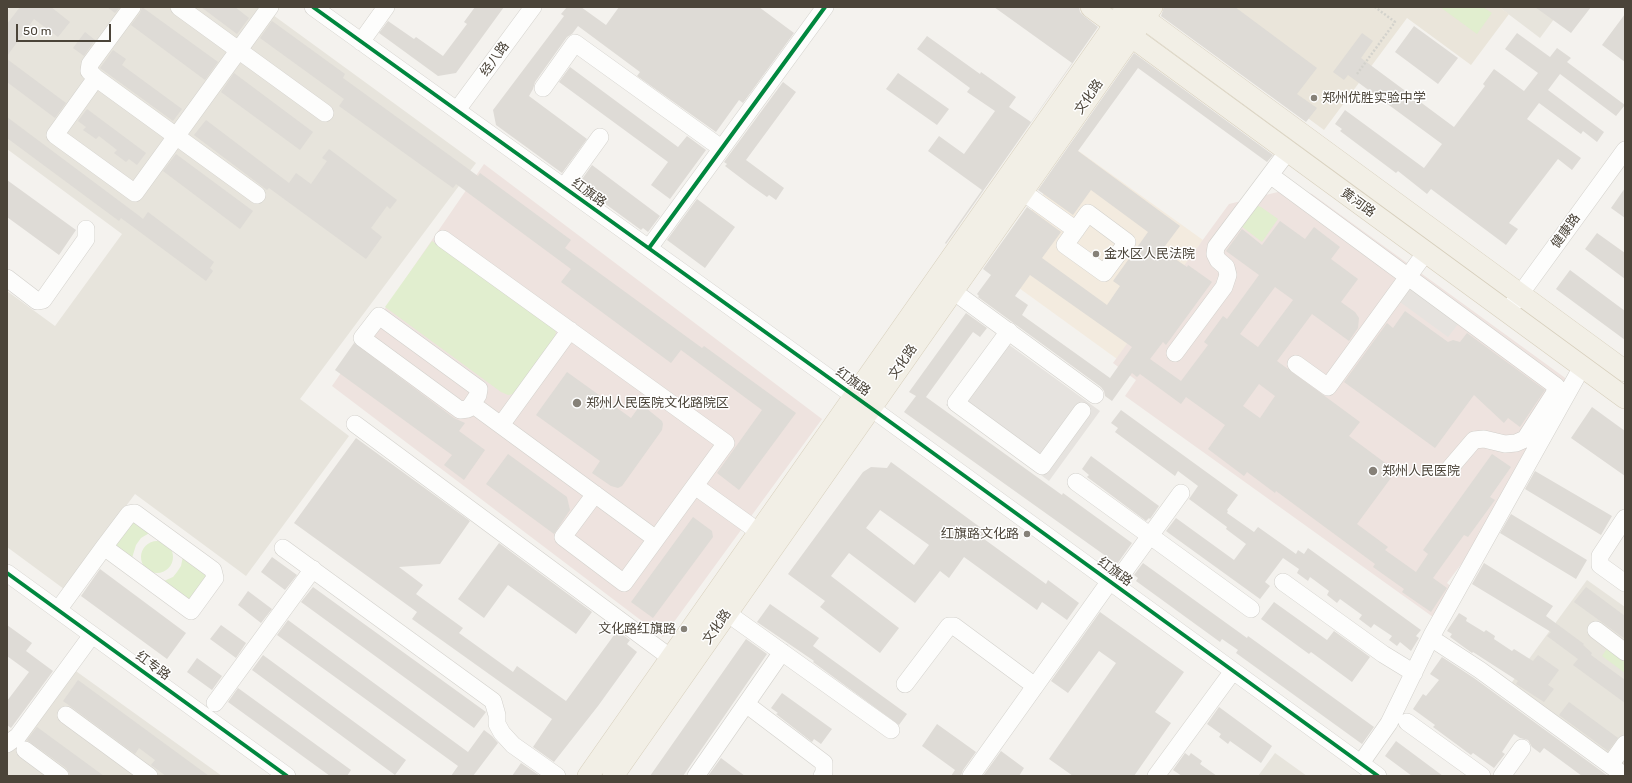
<!DOCTYPE html>
<meta charset="utf-8">
<style>
body{margin:0}
#map{position:relative;width:1632px;height:783px;overflow:hidden;background:#f4f2ee;font-family:Rubik,sans-serif}
canvas{display:block}
.frame{position:absolute;inset:0;border:8px solid #4b4439;pointer-events:none}
.scale{position:absolute;left:16px;top:24px;width:95px;height:18px;box-sizing:border-box;border:2px solid #4b4439;border-top:0;padding-left:5px;font-size:12px;line-height:14px;white-space:nowrap;color:#4b4439;-webkit-text-stroke:3px #fff;paint-order:stroke}
</style>
<div id="map">
<canvas width="1632" height="783"></canvas>
<div class="frame"></div>
<div class="scale">50 m</div>
</div>
<script>
const ctx = document.querySelector('canvas').getContext('2d');
ctx.lineJoin = 'round';
function fillPath(path, color) { ctx.fillStyle = color; ctx.fill(path, 'evenodd'); }
const toPath = rows => new Path2D(rows.map(r => 'M' + r).join(''));
function stroke(path, color, width, dash) { ctx.strokeStyle = color; ctx.lineWidth = width; ctx.lineCap = dash ? 'butt' : 'round'; ctx.setLineDash(dash || []); ctx.stroke(path); }
function drawText(font, color, halo, rows, align = 'center') {
  ctx.font = font + ' Rubik,"Noto Sans SC",sans-serif'; ctx.lineWidth = 3; ctx.setLineDash([]); ctx.textBaseline = 'middle'; ctx.strokeStyle = halo; ctx.fillStyle = color; for (const [text, x, y, turn = 0] of rows) {
    ctx.save(); ctx.translate(x, y); ctx.rotate((+turn || 0) * Math.PI / 180); ctx.textAlign = isNaN(turn) ? turn : align; if (halo) ctx.strokeText(text, 0, 0); ctx.fillText(text, 0, 0); ctx.restore();
  }
}
const residential = toPath([
 [10,7,262,7,476,163,300,399,349,436,246,576,135,494,64,589,7,547,7,291,55,326,122,234,7,149,7,11],
 [1499,7,1563,7,1540,38],
 [1587,580,1625,607,1625,776,1504,693],
 [73,669,222,776,7,776,7,739],
 [1275,753,1307,776,1258,776]
]);
const commercial = toPath([
 [1076,149,1203,240,1117,359,990,267]
]);
const education = toPath([
 [1162,7,1499,7,1509,14,1471,65,1407,18,1324,130,1160,9]
]);
const medical = toPath([
 [484,164,822,419,663,637,332,386],
 [1296,190,1312,194,1568,380,1475,546,1447,583,1453,588,1433,617,1125,396,1136,380,1113,363,1229,204,1282,191]
]);
const green = toPath([
 [1440,7,1483,7,1492,13,1477,34],
 [1258,206,1261,207,1278,219,1262,242,1241,226,1254,208],
 [432,241,556,330,555,338,514,394,508,395,501,392,385,307],
 [133,518,151,532,141,538,136,545,132,558,114,545],
 '141 557a16 16 0 1 1 32 0a16 16 0 1 1-32 0Z',
 [183,556,211,576,192,602,164,581,173,577,177,572,181,566],
 [1608,647,1625,660,1625,673,1602,656]
]);
const parking = toPath([
 [1406,285,1458,324,1448,337,1396,299],
 [997,336,1100,411,1049,481,946,405]
]);
const building = toPath([
 [20,7,51,7,70,22,58,37,34,19,7,56,7,24],
 [107,7,120,7,115,13],
 [142,7,218,62,205,80,131,25,140,13],
 [201,7,235,7,249,18,237,34],
 [475,7,504,7,456,73,438,76,379,33,388,21,414,39,416,37,443,56,467,24,464,22],
 [567,7,581,7,606,25,619,7,759,7,794,33,743,103,739,100,716,132,637,76,640,72,578,26,572,34,567,37,535,82,533,89,529,96,587,139,562,173,496,125,493,110,564,16,561,14],
 [994,7,1079,7,1080,12,1084,16,1098,27,946,244,945,243,982,190,928,151,939,136,964,154,995,111,967,92,970,88,917,49,927,36,980,74,981,72,1016,97,1009,107,1031,122,1072,63],
 [1164,7,1235,7,1317,68,1297,94,1317,108,1306,122,1161,16],
 [1535,7,1591,7,1571,33],
 [1625,14,1625,62,1602,45],
 [272,21,345,74,343,78,478,176,480,173,571,240,565,248,702,348,704,346,796,413,739,490,717,473,762,410,681,350,671,363,561,282,571,269,456,184,453,188,339,106,344,99,260,38],
 [1414,26,1458,58,1438,84,1395,52],
 [85,32,95,40,84,56,73,48],
 [1362,33,1373,41,1361,58,1454,127,1485,86,1483,84,1494,69,1524,91,1538,73,1505,49,1517,33,1550,57,1557,48,1571,58,1567,62,1625,105,1616,116,1560,74,1548,90,1604,132,1597,142,1583,131,1581,134,1539,103,1527,119,1581,158,1572,170,1558,159,1509,223,1518,229,1506,245,1431,189,1427,194,1398,171,1396,173,1340,131,1342,129,1335,124,1345,110,1424,168,1442,144,1348,75,1344,80,1333,72],
 [113,50,126,59,122,65,182,109,173,121,100,68],
 [1134,53,1273,155,1267,162,1138,68,1078,151,1180,226,1162,250,1187,267,1188,265,1212,282,1166,345,1163,342,1150,359,1181,381,1208,345,1204,342,1223,316,1227,319,1259,275,1226,251,1242,229,1262,245,1280,221,1305,239,1314,227,1340,247,1331,259,1358,279,1341,302,1355,312,1359,318,1358,328,1349,341,1312,314,1277,361,1360,422,1349,436,1396,471,1357,524,1388,547,1385,550,1416,572,1428,554,1423,550,1492,454,1511,467,1490,497,1495,500,1468,537,1464,535,1433,578,1447,588,1431,612,1402,592,1404,589,1373,567,1375,564,1276,491,1275,493,1247,472,1244,476,1208,449,1225,425,1186,397,1181,404,1140,374,1137,377,1132,373,1112,401,1105,396,1104,391,1101,387,978,297,979,296,977,294,991,275,983,269,1027,207,1061,232,1042,258,1107,305,1120,286,1113,281,1148,232,1091,190,1073,215,1038,190],
 [1030,275,1132,347,1110,378,1022,315,1028,305,1015,296],
 [1275,287,1293,300,1258,347,1240,334],
 [1259,384,1275,396,1260,418,1243,406],
 [7,59,66,103,55,118,7,82],
 [570,67,678,147,687,136,706,150,670,199,651,185,668,162,559,82],
 [234,73,313,132,300,150,221,92],
 [898,73,949,109,937,125,886,89],
 [783,82,796,92,746,160,784,188,776,200,769,195,767,197,750,185,725,166,727,164,724,162],
 [87,109,146,153,137,165,129,159,126,162,114,153,117,150,99,136,96,139,83,130,86,127,78,121],
 [7,117,138,215,143,219,148,212,214,262,210,268,213,271,206,281,121,218,119,221,7,138],
 [206,120,289,183,296,173,311,184,327,161,322,158,329,149,397,200,390,209,387,206,371,228,382,237,366,259,269,188,267,190,194,135],
 [176,154,253,211,240,229,163,171],
 [592,165,660,216,648,232,643,228,641,230,585,189,587,186,580,182],
 [7,180,76,230,59,255,7,217],
 [1625,188,1625,218,1611,208],
 [697,199,735,227,705,268,667,240],
 [1597,233,1625,253,1625,279,1585,249],
 [1570,270,1625,311,1625,340,1556,289],
 [1405,311,1448,342,1453,340,1460,342,1467,333,1545,390,1520,427,1508,418,1504,423,1474,395,1435,448,1344,382,1387,323,1393,328],
 [966,313,987,328,980,337,973,332,926,397,1062,495,1063,493,1132,543,1117,564,904,412,916,396,909,392],
 [354,343,454,418,465,423,459,431,485,450,464,480,444,465,452,455,335,370],
 [567,372,631,418,641,404,662,421,663,424,662,430,622,486,618,488,611,486,592,473,600,461,536,415],
 [1592,407,1625,431,1625,476,1571,438],
 [1121,410,1238,495,1227,510,1228,511,1227,513,1254,532,1258,527,1296,554,1298,550,1304,554,1308,548,1421,630,1416,636,1419,638,1411,651,1400,642,1397,646,1389,640,1392,636,1374,624,1371,628,1359,619,1362,615,1340,599,1337,603,1327,595,1329,591,1310,577,1308,581,1297,573,1299,569,1283,558,1265,582,1270,586,1260,599,1170,534,1166,531,1176,518,1234,560,1246,544,1226,529,1227,527,1189,499,1198,486,1178,471,1175,476,1115,432,1118,428,1111,423],
 [356,438,470,521,440,564,399,567,423,585,416,594,463,628,459,633,513,672,517,666,566,701,617,631,630,640,627,644,637,652,598,706,554,762,533,747,552,719,412,619,417,612,294,523],
 [508,454,567,497,570,510,554,534,486,484],
 [1091,456,1159,506,1150,519,1149,518,1146,521,1087,477,1089,475,1082,469],
 [891,462,988,533,984,539,1046,584,1048,580,1079,603,1067,620,1042,602,1037,610,964,557,949,578,940,571,915,603,849,553,831,576,899,628,880,653,820,607,825,601,788,574,863,472,871,467,887,468],
 [880,510,929,545,914,565,866,528],
 [1535,471,1612,516,1601,535,1525,489],
 [1511,514,1587,560,1576,579,1500,533],
 [693,517,712,531,713,537,653,618,631,602],
 [499,543,592,612,576,634,508,585,484,618,458,599],
 [272,557,297,575,285,590,261,572],
 [1143,563,1247,638,1248,636,1374,727,1362,744,1236,653,1238,650,1222,639,1220,642,1136,581,1138,578,1134,575],
 [1484,563,1553,606,1546,616,1584,644,1583,645,1592,653,1591,655,1625,680,1625,703,1573,665,1578,659,1547,636,1551,632,1472,584],
 [100,569,186,633,167,659,81,596],
 [313,587,486,712,474,728,301,602],
 [1586,587,1625,616,1625,639,1574,602],
 [248,591,272,609,261,623,238,605],
 [1274,602,1327,640,1334,631,1370,657,1352,682,1311,652,1309,654,1261,619],
 [770,604,819,638,813,646,907,714,899,725,813,662,814,661,757,622],
 [1100,612,1184,672,1155,712,1171,723,1134,776,1073,776,1049,759,1116,663,1099,651,1068,693,1051,681],
 [1459,613,1467,618,1466,621,1484,632,1486,630,1495,636,1494,639,1512,651,1514,649,1533,661,1538,655,1559,670,1548,685,1554,689,1544,702,1516,684,1518,681,1473,652,1472,653,1450,637,1452,634,1447,631],
 [288,620,468,752,484,730,492,736,498,743,473,776,451,776,458,766,277,635],
 [7,625,32,643,26,651,53,671,11,728,7,725,7,701,29,672,7,656],
 [221,625,246,643,236,658,210,639],
 [746,639,767,654,683,776,650,776],
 [263,655,406,760,395,775,252,670],
 [1442,657,1474,678,1608,776,1582,776,1544,748,1540,753,1532,747,1528,740,1520,738,1514,734,1502,752,1505,754,1494,768,1473,753,1471,755,1433,727,1435,725,1413,709,1423,694,1426,696,1439,680,1430,674],
 [197,658,222,676,212,690,187,672],
 [78,680,209,776,166,776,151,765,155,760,139,748,135,754,70,706,63,701],
 [238,688,351,770,347,776,330,776,228,702],
 [782,693,832,729,821,744,814,739,812,742,776,714,778,713,771,708],
 [1569,702,1618,738,1608,751,1559,715],
 [1219,707,1272,746,1261,763,1230,741,1228,744,1219,737,1221,734,1207,724],
 [937,724,976,752,963,770,961,776,951,776,955,770,922,746],
 [37,727,104,776,71,776,66,768,27,740],
 [1396,741,1443,776,1412,776,1385,756],
 [1001,751,1024,768,1019,776,983,776],
 [1185,753,1189,756,1191,753,1202,761,1200,764,1217,776,1182,776,1173,770],
 [721,758,745,776,708,776],
 [521,763,540,776,512,776]
]);
const path = toPath([
 [1357,74,1395,22,1375,7]
]);
const minor = toPath([
 [132,7,90,64,89,71,96,78,257,195],
 [179,7,325,113],
 [313,7,871,408,1378,776],
 [361,42,386,7],
 [96,78,55,135,135,193,270,7],
 [543,88,575,43,721,148],
 [457,110,533,7],
 [1270,175,1556,386,1554,394,1525,439,1516,443,1505,444,1484,439,1474,440,1450,468],
 [564,187,600,137],
 [1023,192,1076,230],
 [1088,213,1127,242,1104,273,1065,245,1088,213],
 [443,239,726,443,624,583,563,537,595,494],
 [649,248,825,7],
 [7,278,37,301,43,300,86,239,86,229],
 [953,291,1095,395],
 [1513,304,1625,150],
 [1009,331,956,403,1042,466,1082,411],
 [1175,353,1224,287,1228,275,1226,267,1218,260,1215,254,1216,247,1288,151],
 [1296,364,1328,387,1426,252],
 [472,404,468,409,460,410,362,338,379,316,479,389,478,395,472,404,656,539],
 [355,424,671,658],
 [501,425,570,330],
 [1076,482,1251,609],
 [695,486,759,532],
 [1625,518,1600,556,1600,565,1625,583],
 [283,548,493,701,497,715,497,724,502,733,513,745,557,776],
 [7,573,287,776],
 [1283,582,1383,654,1414,673],
 [1115,584,1181,493],
 [58,610,104,547,129,514,135,513,213,570,215,578,191,611,104,547],
 [727,613,891,730],
 [1596,630,1625,652],
 [1431,638,1480,670,1625,776],
 [905,684,949,626,954,626,1035,686],
 [215,703,313,569],
 [746,704,824,763,824,772,822,776],
 [66,715,149,776],
 [1407,722,1482,776],
 [7,744,18,736,92,635],
 [25,750,60,776],
 [1361,763,1389,723,1432,635,1582,367],
 [1610,765,1625,744],
 [696,776,782,652],
 [971,776,1110,581],
 [1156,776,1233,671],
 [1502,776,1522,748]
]);
const major = toPath([
 [1091,7,1625,398],
 [1134,11,1625,371],
 [588,776,1127,7],
 [613,776,1152,7]
]);
const cycleway = toPath([
 [313,7,871,408,1378,776],
 [649,248,825,7],
 [7,573,287,776]
]);
const markers = [
 [1314,98,4,"#868178"],
 [1096,254,4,"#868178"],
 [577,403,5,"#868178"],
 [1373,471,5,"#868178"],
 [1027,534,4,"#868178"],
 [684,629,4,"#868178"]
];
const streetNames = [
 ["经八路",495,59,-54],
 ["文化路",1089,97,-55],
 ["红旗路",589,193,36],
 ["黄河路",1358,203,36],
 ["健康路",1566,231,-54],
 ["文化路",903,362,-55],
 ["红旗路",853,382,36],
 ["红旗路",1115,572,36],
 ["文化路",717,627,-55],
 ["红专路",153,666,36]
];
const poiNames = [
 ["郑州优胜实验中学",1322,98],
 ["金水区人民法院",1104,254],
 ["郑州人民医院文化路院区",586,403],
 ["郑州人民医院",1382,471],
 ["红旗路文化路",1019,534,"right"],
 ["文化路红旗路",676,629,"right"]
];
fillPath(residential, '#e7e4dc');
fillPath(commercial, '#f3ebdf');
fillPath(education, '#eae5da');
fillPath(medical, '#eee3df');
fillPath(green, '#e1eecf');
fillPath(parking, '#e6e3df');
fillPath(building, '#dedbd6');
stroke(minor, '#d2d0cb', 18);
stroke(major, '#d6cebb', 22);
stroke(path, '#d3d2cc', 2.5, [2, 2]);
stroke(minor, '#fdfdfc', 17);
stroke(major, '#f2efe6', 21);
stroke(cycleway, '#00873e', 4);
for (const [x, y, r, color] of markers) { const dot = new Path2D(); dot.arc(x, y, r, 0, 2 * Math.PI); ctx.fillStyle = color; ctx.fill(dot); stroke(dot, '#fff', 1.5); }
drawText('13px', '#4b4439', '#fff', streetNames);
drawText('13px', '#4b4439', '#fff', poiNames, 'left');
</script>
